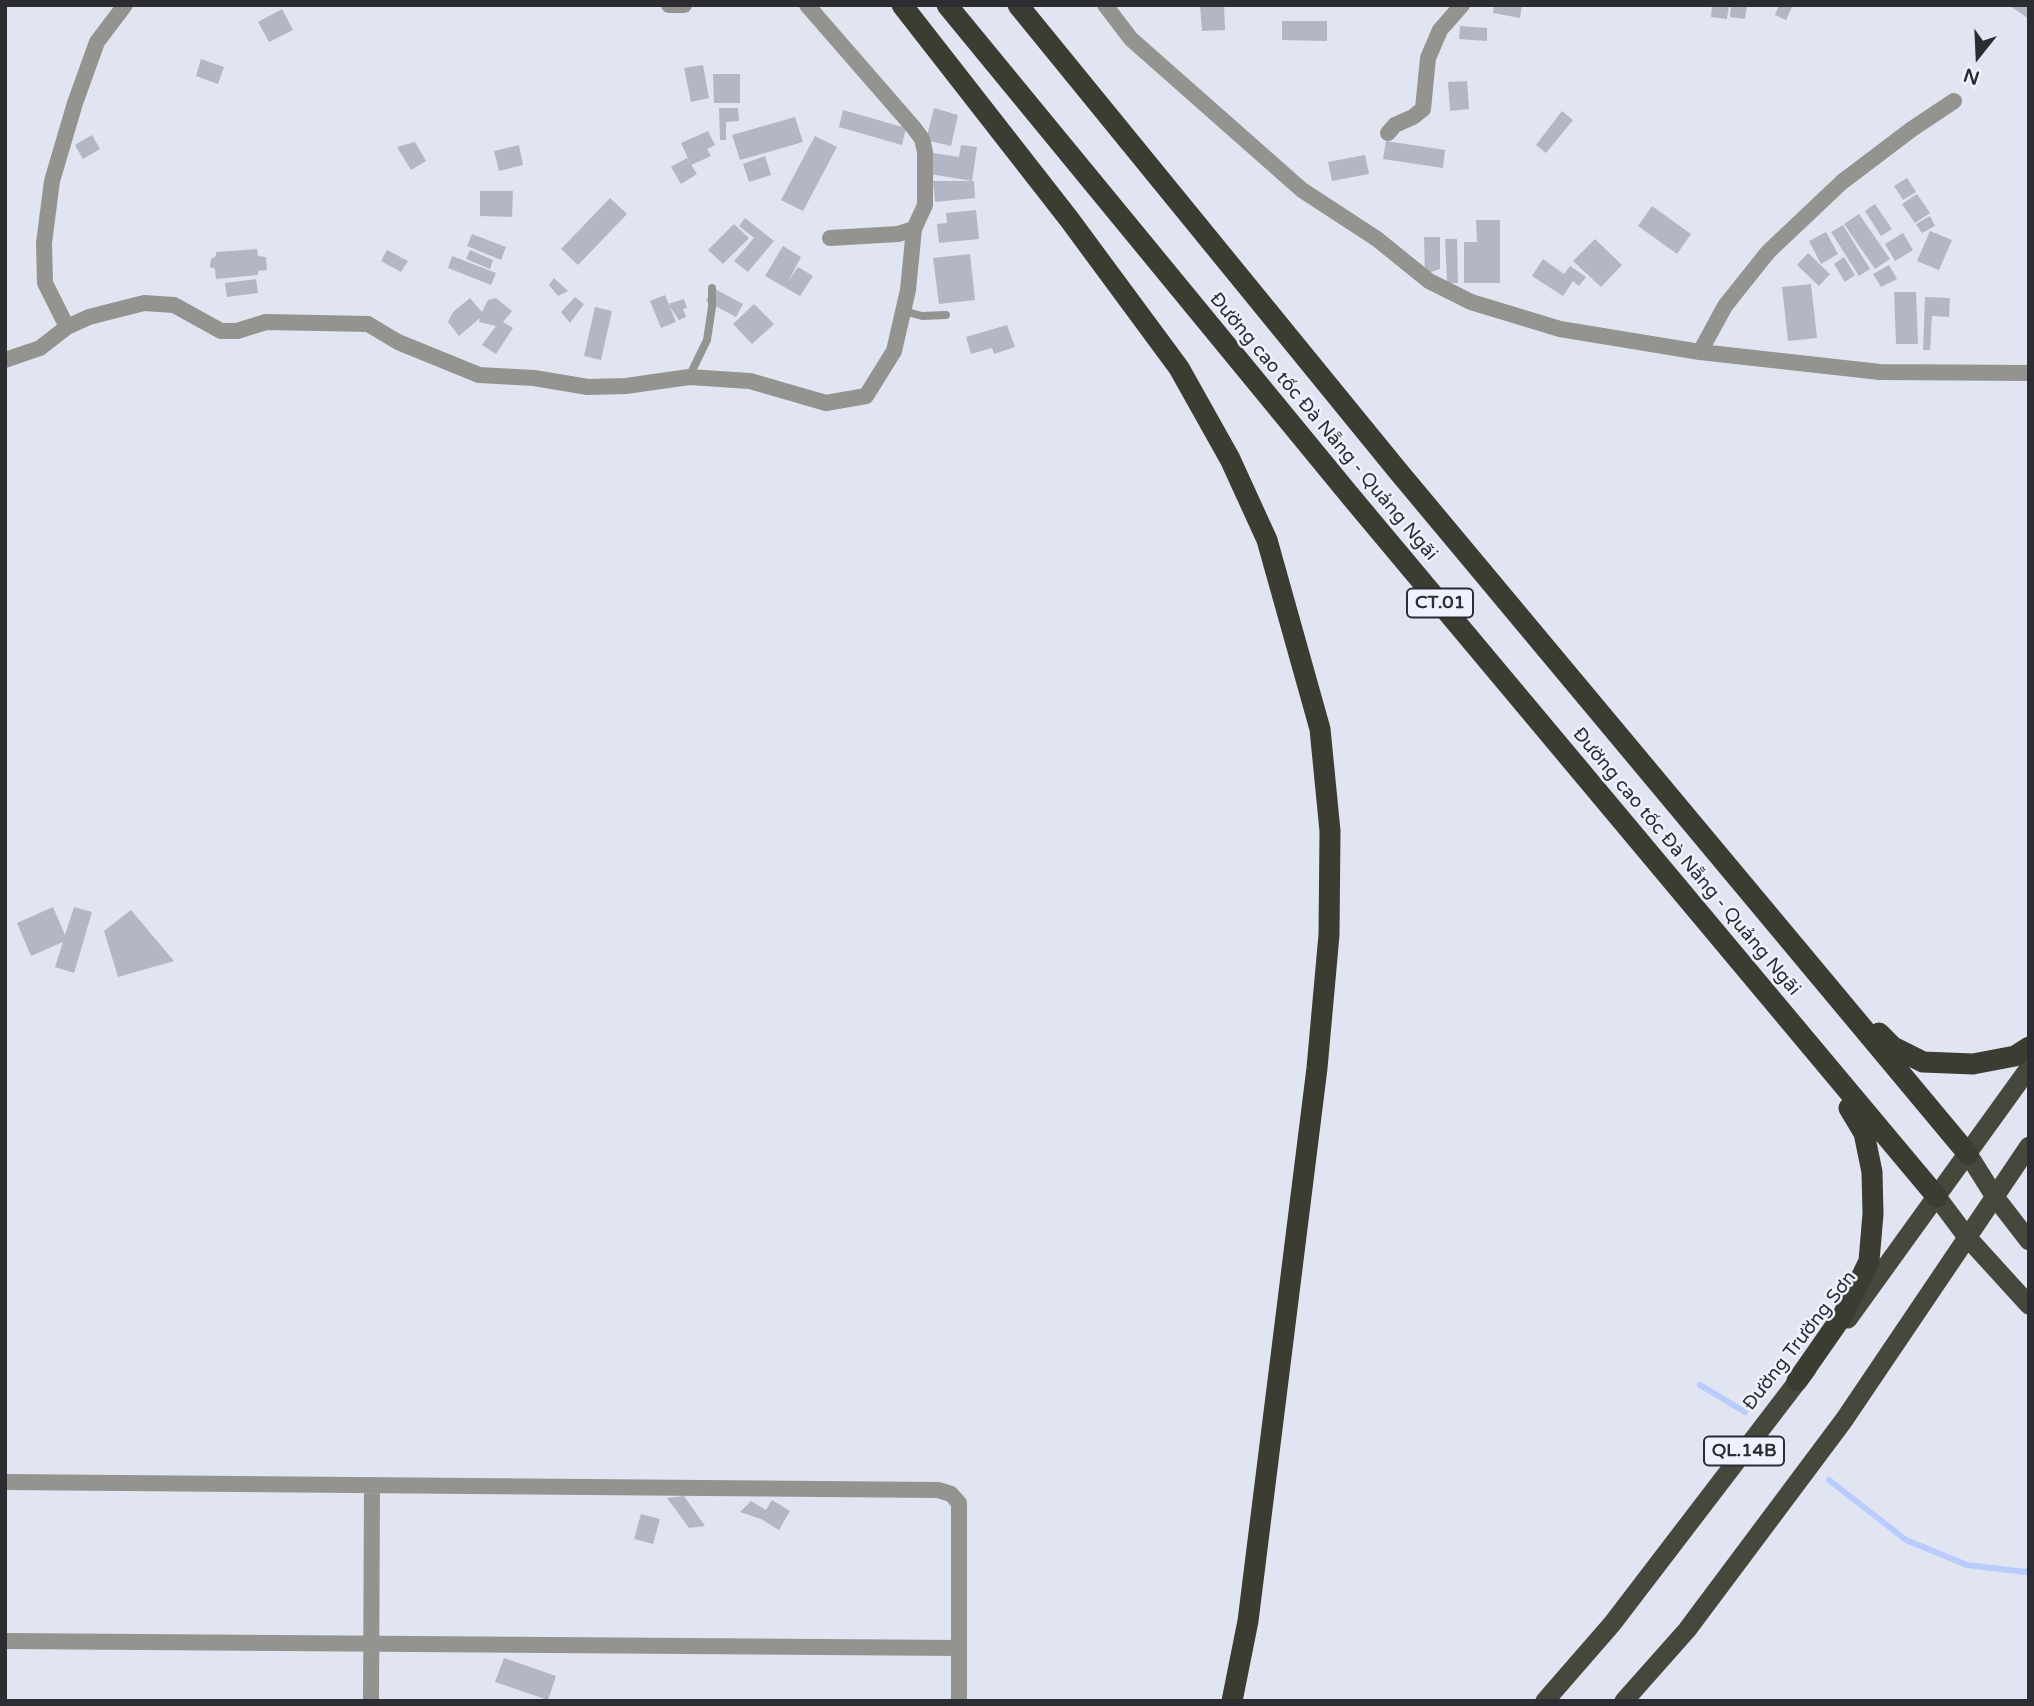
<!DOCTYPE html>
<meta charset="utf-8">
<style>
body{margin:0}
#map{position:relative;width:2034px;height:1706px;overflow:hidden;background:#e0e5f1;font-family:"Varela Round",sans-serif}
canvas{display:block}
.frame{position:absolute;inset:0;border:7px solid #2c2d32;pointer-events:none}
.north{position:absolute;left:1943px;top:21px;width:70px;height:70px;-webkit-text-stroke:5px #edf2fe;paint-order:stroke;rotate:198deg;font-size:19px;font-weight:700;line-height:28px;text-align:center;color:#2c2d32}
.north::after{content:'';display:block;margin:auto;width:24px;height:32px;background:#2c2d32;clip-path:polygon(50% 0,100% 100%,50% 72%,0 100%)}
</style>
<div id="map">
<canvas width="2034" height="1706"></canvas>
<div class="frame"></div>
<div class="north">N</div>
</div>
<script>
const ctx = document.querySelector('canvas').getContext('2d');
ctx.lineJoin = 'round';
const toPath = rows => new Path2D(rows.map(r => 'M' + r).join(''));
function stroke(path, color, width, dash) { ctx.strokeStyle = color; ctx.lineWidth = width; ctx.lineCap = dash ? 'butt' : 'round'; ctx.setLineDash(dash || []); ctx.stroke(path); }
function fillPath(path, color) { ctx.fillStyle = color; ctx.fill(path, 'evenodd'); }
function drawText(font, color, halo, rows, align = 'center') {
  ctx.font = font + ' "Varela Round",sans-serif'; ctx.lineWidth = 5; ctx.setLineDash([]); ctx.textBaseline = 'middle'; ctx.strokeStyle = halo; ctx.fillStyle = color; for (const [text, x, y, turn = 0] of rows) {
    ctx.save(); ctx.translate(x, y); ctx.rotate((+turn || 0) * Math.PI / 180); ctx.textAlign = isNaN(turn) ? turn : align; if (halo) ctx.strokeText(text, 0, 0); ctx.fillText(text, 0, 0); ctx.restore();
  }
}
const stream = toPath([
 [1700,1385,1745,1412],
 [1829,1480,1906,1540,1967,1565,2025,1572,2029,1570]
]);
const building = toPath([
 [1200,5,1224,5,1225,30,1202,31],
 [1494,5,1522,5,1520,18,1493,13],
 [1712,5,1729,5,1727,19,1711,17],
 [1731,5,1747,5,1745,19,1730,17],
 [1779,5,1793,5,1786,20,1775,15],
 [2009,5,2029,5,2029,19],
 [282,9,293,30,269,42,258,22],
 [1282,21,1327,21,1327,41,1282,40],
 [1460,26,1487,28,1487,41,1459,39],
 [201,59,224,67,218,84,196,76],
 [703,65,709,98,691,102,684,68],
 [713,74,740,74,740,103,714,103],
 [1467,81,1469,109,1450,111,1448,82],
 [719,108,738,108,739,121,726,122,726,140,720,140],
 [934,108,958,115,951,146,926,140],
 [843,110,906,128,902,145,839,127],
 [1562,111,1573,120,1546,153,1536,145],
 [795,117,803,142,740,160,732,135],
 [708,131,715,145,707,149,711,156,691,165,681,143],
 [92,135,100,149,83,159,75,145],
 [815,136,837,147,803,211,781,200],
 [1386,141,1445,150,1443,168,1383,159],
 [415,142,426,161,411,170,397,147],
 [519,145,523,165,499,171,494,151],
 [961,145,977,147,972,181,930,174,933,153,959,157],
 [1365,155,1369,174,1332,181,1328,162],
 [765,156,771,175,749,182,743,164],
 [687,158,697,174,681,184,671,167],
 [1907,178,1916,192,1903,200,1894,186],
 [933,181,974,181,975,198,935,202],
 [480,191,513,191,512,217,480,216],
 [1917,194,1930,213,1915,223,1902,204],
 [610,198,627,214,578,265,561,249],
 [1875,204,1892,229,1881,236,1865,211],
 [1652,206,1691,234,1677,254,1638,226],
 [976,210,979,239,939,243,937,224,947,223,946,213],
 [1859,214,1890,259,1875,269,1844,224],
 [1930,216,1935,226,1922,233,1916,224],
 [745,218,774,241,748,272,734,261,754,238,739,226],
 [1476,220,1500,220,1500,283,1464,283,1464,242,1477,242],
 [734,224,749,238,723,264,708,250],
 [1843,225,1870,269,1859,276,1831,232],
 [1930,231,1952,240,1939,270,1917,261],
 [1826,232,1838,254,1821,264,1809,241],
 [1903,233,1913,250,1895,261,1885,244],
 [472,234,506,247,501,260,467,246],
 [1424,237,1440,237,1440,269,1425,274],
 [1445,239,1457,239,1458,283,1447,283],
 [1595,239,1622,265,1601,287,1573,261],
 [783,246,801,257,788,282,798,267,813,276,800,296,765,276],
 [257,249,258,256,266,257,267,270,258,271,258,275,216,279,215,269,210,267,211,259,216,256,216,252],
 [387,250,408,261,401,272,381,261],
 [470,250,493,260,490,269,466,259],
 [1808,253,1830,274,1819,286,1797,265],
 [970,254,975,300,939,304,933,258],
 [452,256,496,273,491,285,448,268],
 [1844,257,1855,275,1845,282,1834,264],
 [1543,259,1564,274,1570,266,1586,277,1579,286,1573,281,1563,296,1532,276],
 [1889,265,1897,279,1881,287,1873,274],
 [554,278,568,291,558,296,549,285],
 [256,279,258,293,227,297,225,283],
 [1811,284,1817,338,1788,341,1782,287],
 [713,288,743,304,736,317,706,301],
 [1894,292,1916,292,1918,344,1896,344],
 [665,295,676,322,661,328,650,301],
 [575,297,584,304,570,323,561,312],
 [1925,297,1950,298,1949,317,1932,316,1930,350,1923,350],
 [470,298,482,312,488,300,496,298,512,311,503,322,513,328,496,354,482,345,496,326,479,322,480,318,459,336,448,322,453,312],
 [684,299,687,308,683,309,686,317,679,320,668,304],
 [754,304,774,324,752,344,733,324],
 [595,307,612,311,601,360,584,356],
 [1007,325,1015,347,994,354,992,348,971,354,966,337],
 [53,907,65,935,74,907,92,912,74,973,55,967,63,942,31,956,17,923],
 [131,910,174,961,118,977,104,931],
 [684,1496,705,1526,689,1528,667,1498],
 [772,1500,790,1511,779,1530,761,1519,740,1512,751,1501,766,1510],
 [641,1514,660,1519,653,1544,634,1539],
 [504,1658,556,1676,548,1700,495,1682]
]);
const service = toPath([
 [904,311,922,316,946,315],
 [689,377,707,340,712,307,712,288]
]);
const minor = toPath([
 [669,5,684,5],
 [807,5,914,128,922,139,925,152,925,205,914,229,898,234,830,238],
 [1105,5,1131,39,1302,190,1377,239,1429,281,1471,302,1560,329,1700,352,1880,372,2029,373],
 [1388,133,1395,125,1413,117,1423,109,1428,58,1440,30,1462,5],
 [67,327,45,283,44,243,52,181,75,103,97,42,125,5],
 [1700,352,1725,306,1768,252,1842,182,1912,129,1954,101],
 [5,360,40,348,67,327,89,317,144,303,174,305,221,331,237,331,266,322,368,324,398,342,479,375,534,378,588,387,626,386,689,377,750,381,826,403,866,396,894,351,908,290,914,229],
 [5,1482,938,1490,951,1494,959,1503,959,1701],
 [5,1641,959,1648],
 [371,1701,372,1485]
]);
const trunk = toPath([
 [1968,1154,1995,1197,2029,1241],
 [1937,1197,1967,1237,2029,1305],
 [1848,1319,2029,1068],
 [1545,1701,1612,1624,1807,1369],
 [1624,1701,1687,1630,1844,1420,2029,1146]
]);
const motorway = toPath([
 [902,5,1069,219,1179,368,1230,459,1267,540,1320,729,1330,831,1329,935,1317,1068,1248,1621,1232,1701],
 [947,5,1352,498,1937,1197],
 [1018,5,1398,471,1968,1154],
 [1879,1033,1893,1047,1923,1062,1973,1064,2015,1056,2029,1047],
 [1797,1381,1843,1315,1869,1261,1873,1214,1872,1172,1864,1133,1849,1108]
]);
const shields = [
 [1440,603,66],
 [1744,1451,80]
];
const shieldNames = [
 ["CT.01",1440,603],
 ["QL.14B",1744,1451]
];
const streetNames = [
 ["Đường cao tốc Đà Nẵng - Quảng Ngãi",1323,427,50],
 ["Đường cao tốc Đà Nẵng - Quảng Ngãi",1686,862,50],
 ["Đường Trường Sơn",1800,1341,-52]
];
stroke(stream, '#b9ccfd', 6);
fillPath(building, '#b3b7c3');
stroke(service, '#93948f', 8);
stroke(minor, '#93948f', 16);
stroke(trunk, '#46483e', 19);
stroke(motorway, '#3b3c32', 21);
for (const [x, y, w] of shields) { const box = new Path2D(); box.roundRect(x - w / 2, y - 14.5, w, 29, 5); ctx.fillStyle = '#edf2fe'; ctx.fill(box); stroke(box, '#2c2d32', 2); }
drawText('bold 18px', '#2c2d32', null, shieldNames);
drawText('19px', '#2c2d32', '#edf2fe', streetNames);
</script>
